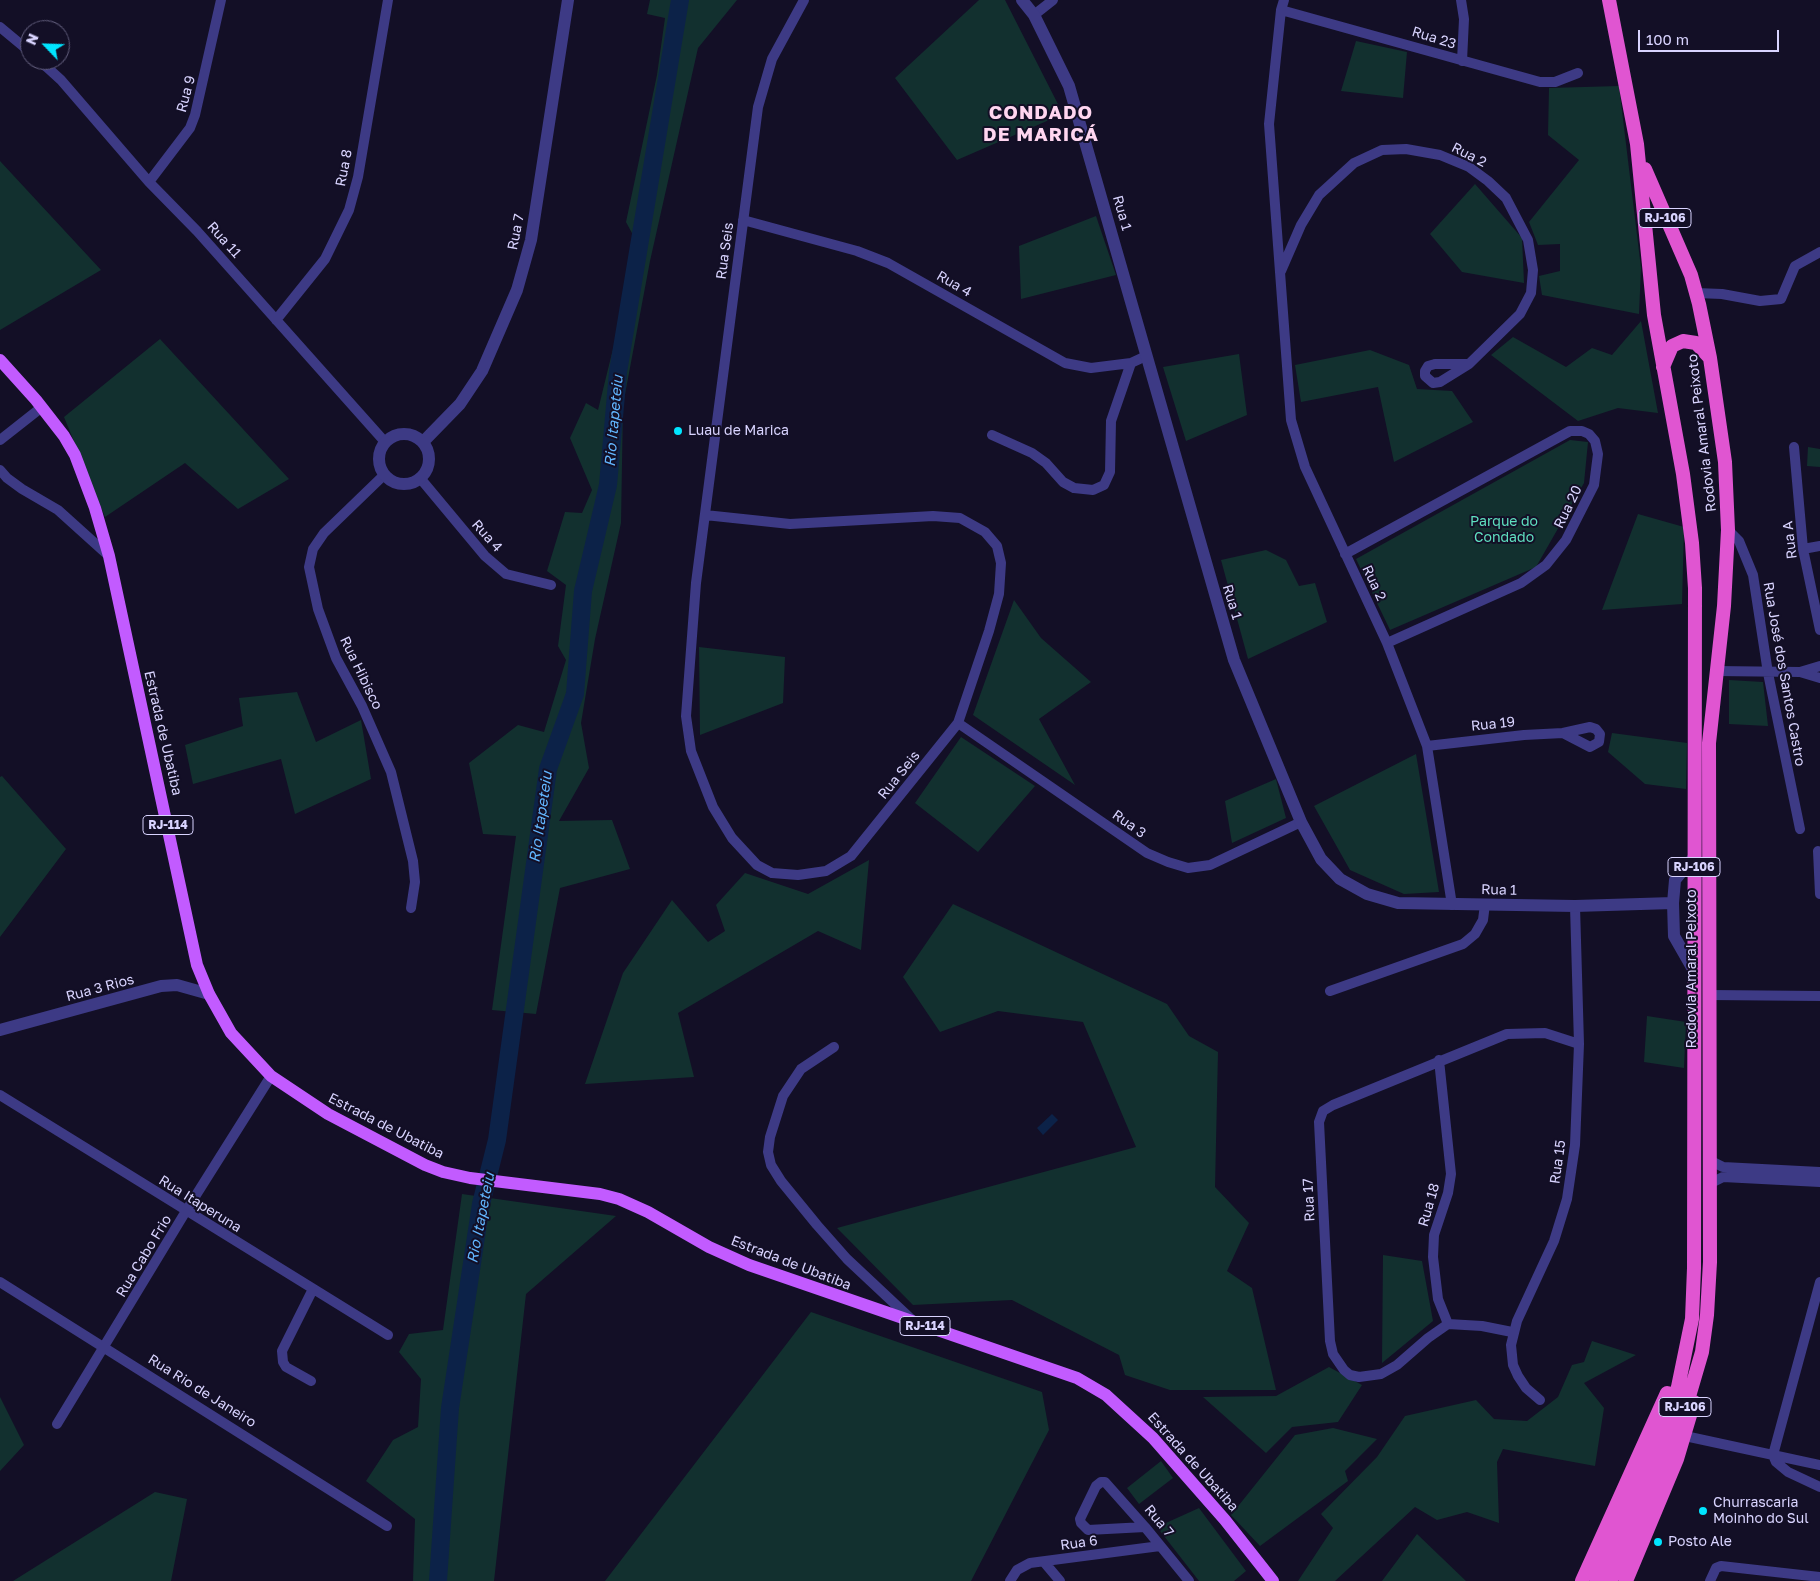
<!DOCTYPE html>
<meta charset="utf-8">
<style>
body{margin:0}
#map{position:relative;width:1820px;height:1581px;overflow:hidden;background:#130f26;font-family:"Golos Text",sans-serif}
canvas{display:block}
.north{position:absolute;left:20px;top:20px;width:50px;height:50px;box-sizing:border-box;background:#130f26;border:1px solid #625e7d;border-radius:50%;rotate:294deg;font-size:14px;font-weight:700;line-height:20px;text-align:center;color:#d9d4ff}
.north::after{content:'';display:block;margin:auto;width:18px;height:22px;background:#00e5ff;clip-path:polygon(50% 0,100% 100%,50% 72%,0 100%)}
.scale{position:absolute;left:1638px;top:30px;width:141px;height:22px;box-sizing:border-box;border:2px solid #d9d4ff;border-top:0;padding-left:6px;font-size:15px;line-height:18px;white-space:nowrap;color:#d9d4ff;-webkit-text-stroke:4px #130f26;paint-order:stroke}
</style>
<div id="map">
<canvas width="1820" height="1581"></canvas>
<div class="north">N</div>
<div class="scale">100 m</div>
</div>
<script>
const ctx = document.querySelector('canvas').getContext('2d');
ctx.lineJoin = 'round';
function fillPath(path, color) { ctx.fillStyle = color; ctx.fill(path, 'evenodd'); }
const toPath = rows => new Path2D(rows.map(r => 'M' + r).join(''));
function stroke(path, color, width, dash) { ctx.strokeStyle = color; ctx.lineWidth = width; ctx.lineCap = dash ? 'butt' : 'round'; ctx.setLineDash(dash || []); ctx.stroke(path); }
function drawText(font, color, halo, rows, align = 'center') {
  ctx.font = font + ' "Golos Text",sans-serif'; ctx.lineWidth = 4; ctx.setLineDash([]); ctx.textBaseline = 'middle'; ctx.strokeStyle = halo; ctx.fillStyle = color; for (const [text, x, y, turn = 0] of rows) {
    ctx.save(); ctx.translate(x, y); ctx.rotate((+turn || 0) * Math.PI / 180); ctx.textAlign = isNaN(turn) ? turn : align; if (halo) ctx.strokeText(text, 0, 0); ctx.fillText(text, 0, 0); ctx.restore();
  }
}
const green = toPath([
 [650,0,737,0,698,48,650,261,623,405,621,523,595,639,581,723,589,768,559,821,612,820,630,869,560,888,536,1014,492,1010,516,836,483,834,469,763,518,725,544,732,566,660,558,646,566,585,547,571,565,512,582,513,592,490,570,438,586,403,598,410,622,312,633,235,626,222,657,75,665,18,647,14],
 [979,0,1005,0,1063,114,957,160,895,78],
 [1356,41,1407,52,1403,98,1341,91],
 [1619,86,1641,268,1639,314,1542,295,1539,276,1560,271,1560,244,1538,245,1529,222,1579,160,1548,135,1549,88],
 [0,161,101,270,0,330],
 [1475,184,1522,238,1524,283,1462,272,1430,234],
 [1096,216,1116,275,1021,299,1019,246],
 [1641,321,1658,413,1618,408,1578,421,1491,355,1513,337,1566,367,1592,348,1612,355],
 [160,339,289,479,238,509,185,463,105,517,64,417],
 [1370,350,1409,365,1417,389,1452,391,1473,422,1394,462,1378,387,1301,402,1295,365],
 [1239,354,1247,415,1186,441,1163,367],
 [1570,440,1588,442,1584,483,1536,567,1390,630,1356,559],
 [1808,447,1820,449,1820,467,1807,466],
 [1638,514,1684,527,1682,604,1602,610],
 [1266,550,1286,560,1299,586,1315,583,1327,622,1248,659,1221,560],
 [1014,600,1041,638,1091,682,1039,719,1075,785,973,715],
 [699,647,785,657,783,703,700,735],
 [1729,680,1763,682,1768,726,1729,724],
 [297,692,316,742,361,720,371,779,295,814,281,759,193,784,185,745,243,726,239,698],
 [1612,733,1687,743,1686,789,1645,784,1608,752],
 [961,737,1035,786,978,852,915,803],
 [1416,754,1439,892,1404,894,1350,870,1314,806],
 [2,776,66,849,0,937,0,777],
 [1276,779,1286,818,1232,843,1225,801],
 [869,860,861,950,818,931,678,1013,694,1077,585,1084,623,973,672,900,708,942,725,931,716,905,745,873,808,894],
 [953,904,1167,1004,1189,1036,1218,1052,1215,1187,1249,1223,1227,1271,1252,1288,1276,1390,1170,1390,1125,1375,1119,1355,1012,1300,913,1305,837,1228,1136,1147,1083,1022,998,1011,940,1032,903,977],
 [1647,1016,1686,1022,1684,1068,1644,1062],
 [462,1194,616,1216,526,1294,494,1581,413,1581,415,1519,366,1481,393,1440,418,1427,421,1379,399,1352,409,1334,443,1330],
 [1383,1255,1422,1261,1433,1321,1382,1363],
 [811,1312,1042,1392,1049,1430,971,1581,605,1581],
 [1592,1341,1636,1355,1584,1383,1604,1408,1595,1466,1503,1449,1497,1462,1499,1523,1467,1512,1437,1520,1415,1507,1335,1581,1298,1581,1333,1528,1321,1514,1377,1457,1405,1416,1476,1400,1494,1419,1527,1421,1558,1397,1572,1365,1584,1362],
 [1329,1367,1362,1385,1338,1422,1292,1427,1266,1453,1203,1397,1276,1396],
 [0,1397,24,1445,0,1471],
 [1333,1428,1377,1439,1345,1471,1348,1481,1260,1546,1231,1515,1295,1435],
 [1161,1461,1173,1478,1139,1504,1127,1488],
 [155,1492,187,1499,171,1581,13,1581],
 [1199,1508,1246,1571,1234,1581,1199,1581,1157,1527],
 [1417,1534,1466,1581,1382,1581]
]);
const water = toPath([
 [1052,1114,1058,1120,1043,1135,1037,1128]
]);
const river = toPath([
 [438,1581,450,1408,481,1204,497,1140,548,769,575,694,583,591,608,485,618,372,680,0]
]);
const minor = toPath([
 [1284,0,1281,10,1269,124,1291,420,1305,467,1387,643,1427,746,1452,905],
 [1461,0,1464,19,1462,61],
 [1281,10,1540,82,1555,82,1578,73],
 [1034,15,1053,0],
 [0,27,30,52],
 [39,60,61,80,149,182,197,231,385,442],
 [149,182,190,128,195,115,221,0],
 [743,220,857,251,888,263,1065,363,1091,368,1131,363,1146,356],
 [1281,271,1301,225,1319,195,1354,163,1382,150,1406,149,1440,155,1469,167,1488,181,1506,198,1528,240,1533,270,1531,293,1520,314,1469,364],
 [1696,293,1722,294,1760,301,1781,299,1795,266,1820,252],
 [276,320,325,259,349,210,358,177,388,0],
 [1435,364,1469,364,1440,382,1433,383,1425,376,1425,371,1428,366,1435,364],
 [992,435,1032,453,1046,463,1063,482,1074,488,1093,490,1104,485,1110,472,1111,421,1131,363],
 [0,440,42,407],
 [1794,447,1803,549,1820,630],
 [0,470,7,478,22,489,58,510,109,556],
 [384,475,324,533,313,549,309,567,318,609,336,658,362,706,391,772,413,861,415,882,411,908],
 [420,478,485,556,506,574,551,585],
 [705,515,790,524,933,516,960,518,985,532,997,546,1001,563,999,594,989,631,958,723,851,856,826,871,798,875,772,873,757,865,732,838,713,807,691,751,686,716,696,583,758,107,772,59,804,0],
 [1728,530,1739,541,1753,575,1768,673,1800,829],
 [1803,549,1820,546],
 [1345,554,1570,431,1582,431,1589,434,1595,441,1598,454,1594,485,1566,540,1546,565,1521,583,1387,643],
 [1716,671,1800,672,1820,678],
 [1800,672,1820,666],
 [958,723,1147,853,1168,862,1188,868,1210,865,1301,822],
 [1590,727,1596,729,1600,734,1599,742,1590,747,1563,733,1590,727],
 [1427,746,1524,735,1563,733],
 [1818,851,1820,894],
 [1330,991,1463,944,1475,934,1483,920,1485,904],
 [1709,995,1820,996],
 [834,1047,801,1069,783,1096,770,1137,768,1152,771,1165,781,1181,817,1225,847,1259,911,1319],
 [1439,1060,1451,1174,1448,1193,1434,1235,1433,1257,1438,1299,1448,1324],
 [0,1095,388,1335],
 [1709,1160,1723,1167,1820,1172],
 [1709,1184,1723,1177,1820,1182],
 [0,1282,387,1526],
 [1820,1282,1773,1455,1776,1462,1788,1472,1820,1487],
 [1512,1332,1482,1326,1448,1324,1428,1338,1397,1365,1381,1374,1359,1377,1350,1375,1344,1370,1333,1354,1330,1341,1319,1122,1323,1111,1333,1105,1507,1034,1545,1033,1579,1044],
 [311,1381,286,1367,283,1362,282,1351,313,1289],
 [1540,1400,1526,1388,1518,1376,1513,1365,1511,1345,1517,1321,1554,1241,1567,1199,1575,1145,1579,1044,1575,906],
 [57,1424,186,1211,271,1076],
 [1685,1436,1820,1465],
 [1145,1527,1088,1530,1081,1523,1080,1519,1096,1486,1101,1482,1105,1482,1145,1527,1189,1581],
 [1044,1562,1060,1581],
 [1010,1581,1017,1570,1030,1563,1160,1546],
 [1710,1581,1716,1568,1721,1566,1820,1577]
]);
const tertiary = toPath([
 [1022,0,1034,15,1069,86,1234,660,1301,822,1321,859,1340,879,1367,894,1398,903,1575,906,1673,903],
 '379 459a25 25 0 1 1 50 0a25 25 0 1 1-50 0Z',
 [423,442,460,404,482,371,517,290,531,240,568,0],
 [1694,857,1675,880,1673,903,1674,936,1694,971],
 [0,1030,161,986,177,985,209,994]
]);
const primary = toPath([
 [0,360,36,400,64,436,75,455,95,508,109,556,197,965,209,994,231,1033,271,1076,328,1114,425,1165,443,1172,470,1178,600,1194,619,1199,648,1212,709,1247,749,1265,1077,1378,1106,1395,1153,1438,1225,1520,1273,1581]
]);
const trunk = toPath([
 [1663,367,1672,346,1683,341,1696,343,1710,358],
 [1582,1581,1667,1393],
 [1597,1581,1661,1433,1678,1387,1692,1319,1694,1268,1695,588,1692,543,1683,474,1654,315,1637,144,1609,0],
 [1611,1581,1690,1393,1702,1352,1707,1315,1710,1262,1709,743,1724,606,1728,530,1725,462,1710,358,1699,304,1691,275,1645,169],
 [1626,1581,1677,1459,1694,1402]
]);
const markers = [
 [678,431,5,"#00e5ff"],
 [1703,1511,5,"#00e5ff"],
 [1658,1542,5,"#00e5ff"]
];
const shields = [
 [1665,218,52],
 [168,825,50],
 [1694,867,52],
 [925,1326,50],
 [1685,1407,52]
];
const shieldNames = [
 ["RJ-106",1665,218],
 ["RJ-114",168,825],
 ["RJ-106",1694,867],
 ["RJ-114",925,1326],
 ["RJ-106",1685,1407]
];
const streetNames = [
 ["Rua 23",1434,38,17],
 ["Rua 9",186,94,-75],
 ["Rua 2",1469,155,27],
 ["Rua 8",344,168,-79],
 ["Rua 1",1122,213,74],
 ["Rua 7",516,232,-79],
 ["Rua 11",224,240,48],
 ["Rua Seis",725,251,-82],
 ["Rua 4",954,284,30],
 ["Rodovia Amaral Peixoto",1702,433,-97],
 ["Rua 20",1568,507,-64],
 ["Rua 4",487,536,48],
 ["Rua A",1790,540,-97],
 ["Rua 2",1374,583,65],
 ["Rua 1",1232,602,73],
 ["Rua Hibisco",361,673,64],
 ["Rua José dos Santos Castro",1784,674,80],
 ["Rua 19",1493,724,-6],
 ["Estrada de Ubatiba",163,733,77],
 ["Rua Seis",899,775,-51],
 ["Rua 3",1129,824,35],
 ["Rua 1",1499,890,1],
 ["Rodovia Amaral Peixoto",1692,969,-90],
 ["Rua 3 Rios",100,988,-15],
 ["Estrada de Ubatiba",386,1126,27],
 ["Rua 15",1558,1162,-82],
 ["Rua 17",1309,1200,-93],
 ["Rua Itaperuna",200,1204,32],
 ["Rua 18",1429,1205,-74],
 ["Rua Cabo Frio",144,1256,-59],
 ["Estrada de Ubatiba",791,1263,21],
 ["Rua Rio de Janeiro",202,1391,32],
 ["Estrada de Ubatiba",1193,1462,48],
 ["Rua 7",1159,1521,50],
 ["Rua 6",1079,1543,-8]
];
const poiNames = [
 ["Luau de Marica",688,431],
 ["Churrascaria",1713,1503],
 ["Moinho do Sul",1713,1519],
 ["Posto Ale",1668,1542]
];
const parkNames = [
 ["Parque do",1504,522],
 ["Condado",1504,538]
];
const waterNames = [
 ["Rio Itapeteiu",614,421,-85],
 ["Rio Itapeteiu",541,817,-82],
 ["Rio Itapeteiu",481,1218,-79]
];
const districtNames = [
 ["CONDADO",1041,113],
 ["DE MARICÁ",1041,135]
];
fillPath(green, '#12302f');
fillPath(water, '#0c2248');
stroke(river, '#0c2248', 18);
stroke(minor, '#3d3a85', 10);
stroke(tertiary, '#3d3a85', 12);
stroke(primary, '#c25bff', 12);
stroke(trunk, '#e055d1', 14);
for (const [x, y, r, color] of markers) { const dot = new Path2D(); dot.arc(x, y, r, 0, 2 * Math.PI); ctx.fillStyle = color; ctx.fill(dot); stroke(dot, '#130f26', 2); }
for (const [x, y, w] of shields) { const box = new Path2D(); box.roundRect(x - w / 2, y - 9.5, w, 19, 4); ctx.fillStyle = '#130f26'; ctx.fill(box); stroke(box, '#d9d4ff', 1); }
drawText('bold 12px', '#d9d4ff', null, shieldNames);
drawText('14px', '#d9d4ff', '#130f26', streetNames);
drawText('14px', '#d9d4ff', '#130f26', poiNames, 'left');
drawText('14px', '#5fe0c0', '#130f26', parkNames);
drawText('italic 15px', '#62b6ff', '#130f26', waterNames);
ctx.letterSpacing = '1px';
drawText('bold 19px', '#ffd6f0', '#130f26', districtNames);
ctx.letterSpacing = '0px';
</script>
